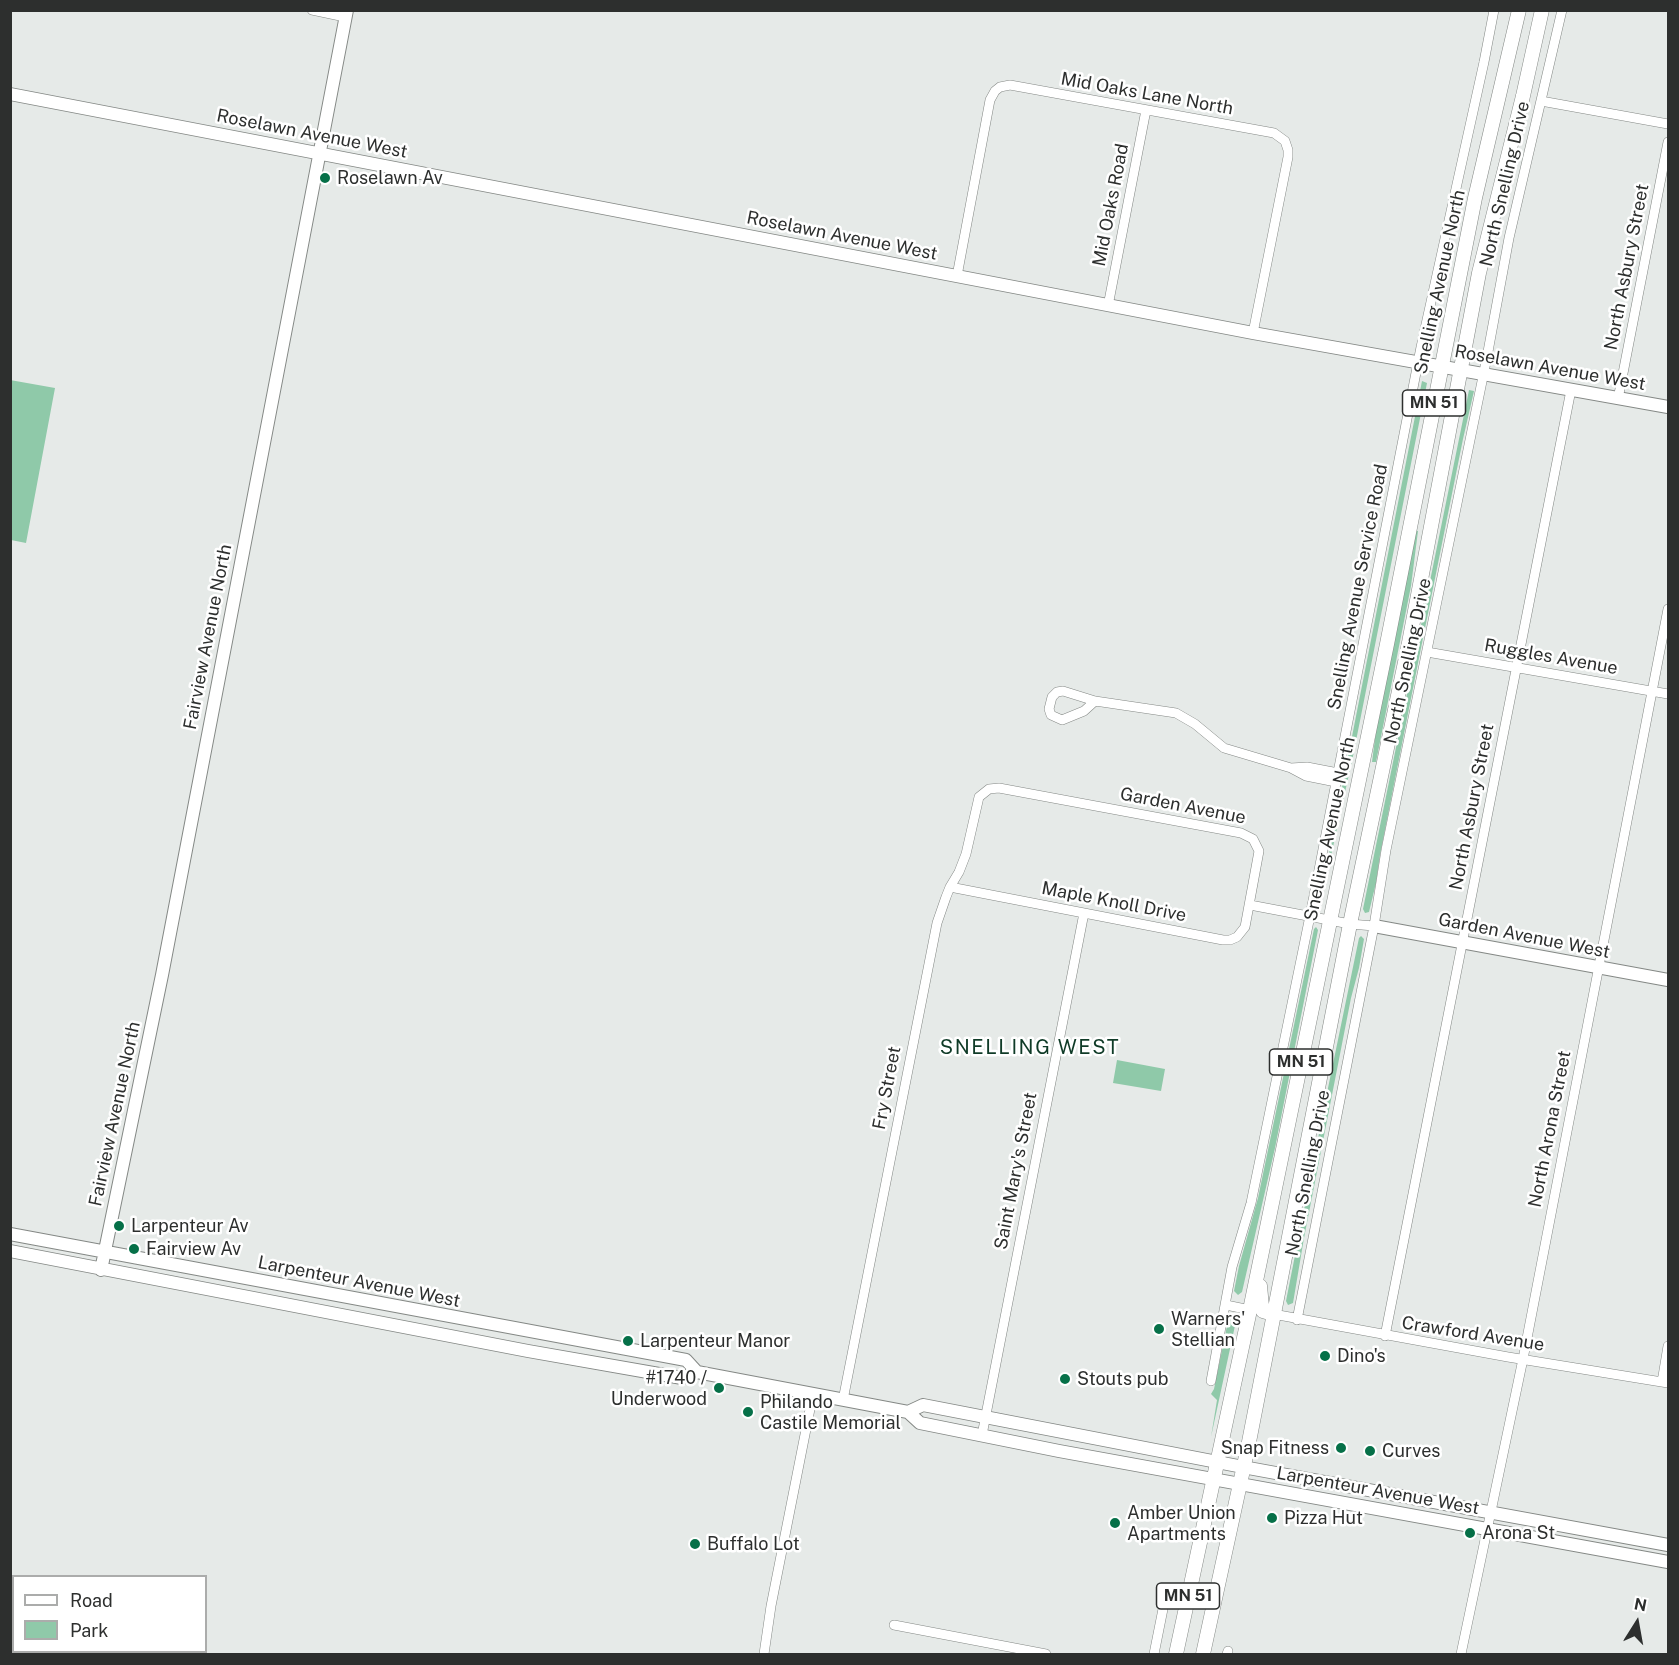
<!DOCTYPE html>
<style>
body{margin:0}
#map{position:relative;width:1679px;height:1665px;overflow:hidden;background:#e6eae8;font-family:"Public Sans",sans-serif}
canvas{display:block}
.frame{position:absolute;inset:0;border:12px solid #2d2f2e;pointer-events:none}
.legend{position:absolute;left:12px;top:1575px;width:195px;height:78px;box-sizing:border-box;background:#fff;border:2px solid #abacab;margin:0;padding:8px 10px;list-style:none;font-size:18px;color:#2d2f2e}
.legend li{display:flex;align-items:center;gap:12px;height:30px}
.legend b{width:30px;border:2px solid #abacab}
.north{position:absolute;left:1607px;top:1593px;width:60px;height:60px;-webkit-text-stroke:4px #fff;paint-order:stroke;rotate:11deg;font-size:16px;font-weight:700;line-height:24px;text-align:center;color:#2d2f2e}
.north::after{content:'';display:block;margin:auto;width:21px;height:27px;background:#2d2f2e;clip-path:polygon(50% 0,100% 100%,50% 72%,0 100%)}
</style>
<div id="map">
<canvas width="1679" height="1665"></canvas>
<div class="frame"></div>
<ul class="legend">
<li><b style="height:8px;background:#fff"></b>Road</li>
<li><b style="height:16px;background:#8fc9a9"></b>Park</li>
</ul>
<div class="north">N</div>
</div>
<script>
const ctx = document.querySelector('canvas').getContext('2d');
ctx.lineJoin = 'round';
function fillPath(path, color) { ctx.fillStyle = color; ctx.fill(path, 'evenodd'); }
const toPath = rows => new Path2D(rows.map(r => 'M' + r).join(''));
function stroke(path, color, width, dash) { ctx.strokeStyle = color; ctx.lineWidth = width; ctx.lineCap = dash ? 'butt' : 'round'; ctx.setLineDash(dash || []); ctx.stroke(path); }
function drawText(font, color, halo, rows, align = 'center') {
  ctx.font = font + ' "Public Sans",sans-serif'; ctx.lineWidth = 5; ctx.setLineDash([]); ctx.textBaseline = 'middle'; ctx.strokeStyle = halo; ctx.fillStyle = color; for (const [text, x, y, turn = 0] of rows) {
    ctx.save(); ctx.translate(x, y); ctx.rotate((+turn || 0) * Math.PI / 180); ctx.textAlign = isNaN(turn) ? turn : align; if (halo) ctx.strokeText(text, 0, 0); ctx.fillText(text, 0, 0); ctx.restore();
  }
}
const green = toPath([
 [10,380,55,388,26,543,11,540],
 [1422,381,1427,383,1353,756,1320,906,1319,904],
 [1469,390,1474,391,1463,439,1419,658,1380,855,1376,883,1369,912,1365,913,1363,909],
 [1414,530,1418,531,1411,586,1376,762,1372,762,1379,707],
 [1316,927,1318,930,1275,1148,1242,1292,1238,1295,1234,1291,1239,1266,1258,1198,1314,929],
 [1361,936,1364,939,1359,968,1351,998,1304,1238,1293,1303,1288,1305,1286,1301,1328,1088,1359,938],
 [1117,1060,1165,1069,1161,1091,1113,1083],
 [1233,1318,1236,1321,1211,1437,1217,1400,1211,1394,1214,1389,1228,1321]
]);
const street = toPath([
 [312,10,345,17],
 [1541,101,1668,124],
 [957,276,990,100,995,91,1000,87,1010,85,1274,133,1285,141,1288,150,1288,157,1253,333],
 [1108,306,1146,110],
 [1618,399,1668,142],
 [1427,652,1668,694],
 [1095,701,1084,711,1062,720,1051,715,1049,709,1052,697,1057,692,1063,691,1095,701,1176,713,1195,724,1224,748,1291,768,1306,776,1336,782],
 [1291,768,1307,767,1338,773],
 [1250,905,1350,924,1374,926],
 [1226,1305,1250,1310],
 [1273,1314,1508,1357,1668,1383],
 [1297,1320,1374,926,1386,850,1487,357,1509,238,1562,10],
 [1385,1336,1571,390],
 [1211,1381,1232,1267,1251,1203,1310,916,1421,347,1484,62,1494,10],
 [1662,1382,1668,1346],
 [843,1400,937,923,946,897,950,887,959,872,966,854,979,797,989,789,999,788,1241,833,1253,839,1259,851,1245,927,1237,937,1230,940,1223,940,950,887],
 [982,1435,1084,913],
 [894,1625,1046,1654],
 [764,1654,771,1606,813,1394],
 [1154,1654,1166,1594],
 [1227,1654,1228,1651],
 [1461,1654,1523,1359,1668,609]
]);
const secondary = toPath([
 [10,94,1253,333,1668,407],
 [1374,926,1668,980],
 [10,1234,686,1360,697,1372],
 [10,1251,528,1351,682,1378,697,1372,908,1412,920,1423,1059,1451,1668,1562],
 [101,1270,162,975,347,10],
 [908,1412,923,1405,1243,1467,1668,1545]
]);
const primary = toPath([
 [1260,1286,1262,1307,1263,1311,1273,1314],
 [1176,1654,1250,1310,1387,644,1475,198,1519,10],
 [1203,1654,1248,1447,1350,924,1408,648,1479,273,1523,96,1542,10]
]);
const markers = [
 [325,178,6,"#067048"],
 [119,1226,6,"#067048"],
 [134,1249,6,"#067048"],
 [1159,1329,6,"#067048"],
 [628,1341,6,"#067048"],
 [1325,1356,6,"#067048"],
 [1065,1379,6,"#067048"],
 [719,1388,6,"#067048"],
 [748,1412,6,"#067048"],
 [1341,1448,6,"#067048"],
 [1370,1451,6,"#067048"],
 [1272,1518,6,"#067048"],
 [1115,1523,6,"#067048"],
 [1470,1533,6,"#067048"],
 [695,1544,6,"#067048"]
];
const shields = [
 [1434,403,63],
 [1301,1062,63],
 [1188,1596,63]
];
const shieldNames = [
 ["MN 51",1434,403],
 ["MN 51",1301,1062],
 ["MN 51",1188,1596]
];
const streetNames = [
 ["Mid Oaks Lane North",1147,94,10],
 ["Roselawn Avenue West",312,134,11],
 ["North Snelling Drive",1505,184,-77],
 ["Mid Oaks Road",1111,205,-79],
 ["Roselawn Avenue West",842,236,11],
 ["North Asbury Street",1627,267,-79],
 ["Snelling Avenue North",1440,282,-78],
 ["Roselawn Avenue West",1550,368,10],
 ["Snelling Avenue Service Road",1358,587,-79],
 ["Fairview Avenue North",208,637,-79],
 ["Ruggles Avenue",1551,657,10],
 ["North Snelling Drive",1408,661,-78],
 ["Garden Avenue",1183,806,11],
 ["North Asbury Street",1472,807,-79],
 ["Snelling Avenue North",1330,829,-78],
 ["Maple Knoll Drive",1114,902,11],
 ["Garden Avenue West",1524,936,11],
 ["Fry Street",887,1088,-79],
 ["Fairview Avenue North",115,1114,-78],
 ["North Arona Street",1550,1129,-79],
 ["Saint Mary's Street",1016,1171,-79],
 ["North Snelling Drive",1308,1173,-79],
 ["Larpenteur Avenue West",359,1282,11],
 ["Crawford Avenue",1473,1334,9],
 ["Larpenteur Avenue West",1378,1491,10]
];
const poiNames = [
 ["Roselawn Av",337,178],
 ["Larpenteur Av",131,1226],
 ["Fairview Av",146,1249],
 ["Warners'",1171,1319],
 ["Stellian",1171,1340],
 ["Larpenteur Manor",640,1341],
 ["Dino's",1337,1356],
 ["#1740 /",707,1378,"right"],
 ["Underwood",707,1399,"right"],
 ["Stouts pub",1077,1379],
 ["Philando",760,1402],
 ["Castile Memorial",760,1423],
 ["Snap Fitness",1329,1448,"right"],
 ["Curves",1382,1451],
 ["Amber Union",1127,1513],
 ["Apartments",1127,1534],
 ["Pizza Hut",1284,1518],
 ["Arona St",1482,1533],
 ["Buffalo Lot",707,1544]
];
const neighbourhoodNames = [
 ["SNELLING WEST",1030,1048]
];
fillPath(green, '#8fc9a9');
stroke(street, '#848885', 10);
stroke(secondary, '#848885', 14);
stroke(primary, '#848885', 15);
stroke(street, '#fff', 9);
stroke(secondary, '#fff', 12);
stroke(primary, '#fff', 14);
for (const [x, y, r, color] of markers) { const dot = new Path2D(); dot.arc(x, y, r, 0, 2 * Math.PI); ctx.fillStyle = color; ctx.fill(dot); stroke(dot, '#fff', 2); }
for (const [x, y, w] of shields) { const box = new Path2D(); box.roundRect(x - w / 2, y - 13, w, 26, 4.5); ctx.fillStyle = '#fff'; ctx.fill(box); stroke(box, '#2d2f2e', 1.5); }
drawText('bold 16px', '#2d2f2e', null, shieldNames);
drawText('18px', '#2d2f2e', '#fff', streetNames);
drawText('18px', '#2d2f2e', '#fff', poiNames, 'left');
ctx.letterSpacing = '1.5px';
drawText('20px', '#0f3b27', '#fff', neighbourhoodNames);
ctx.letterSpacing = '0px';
</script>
